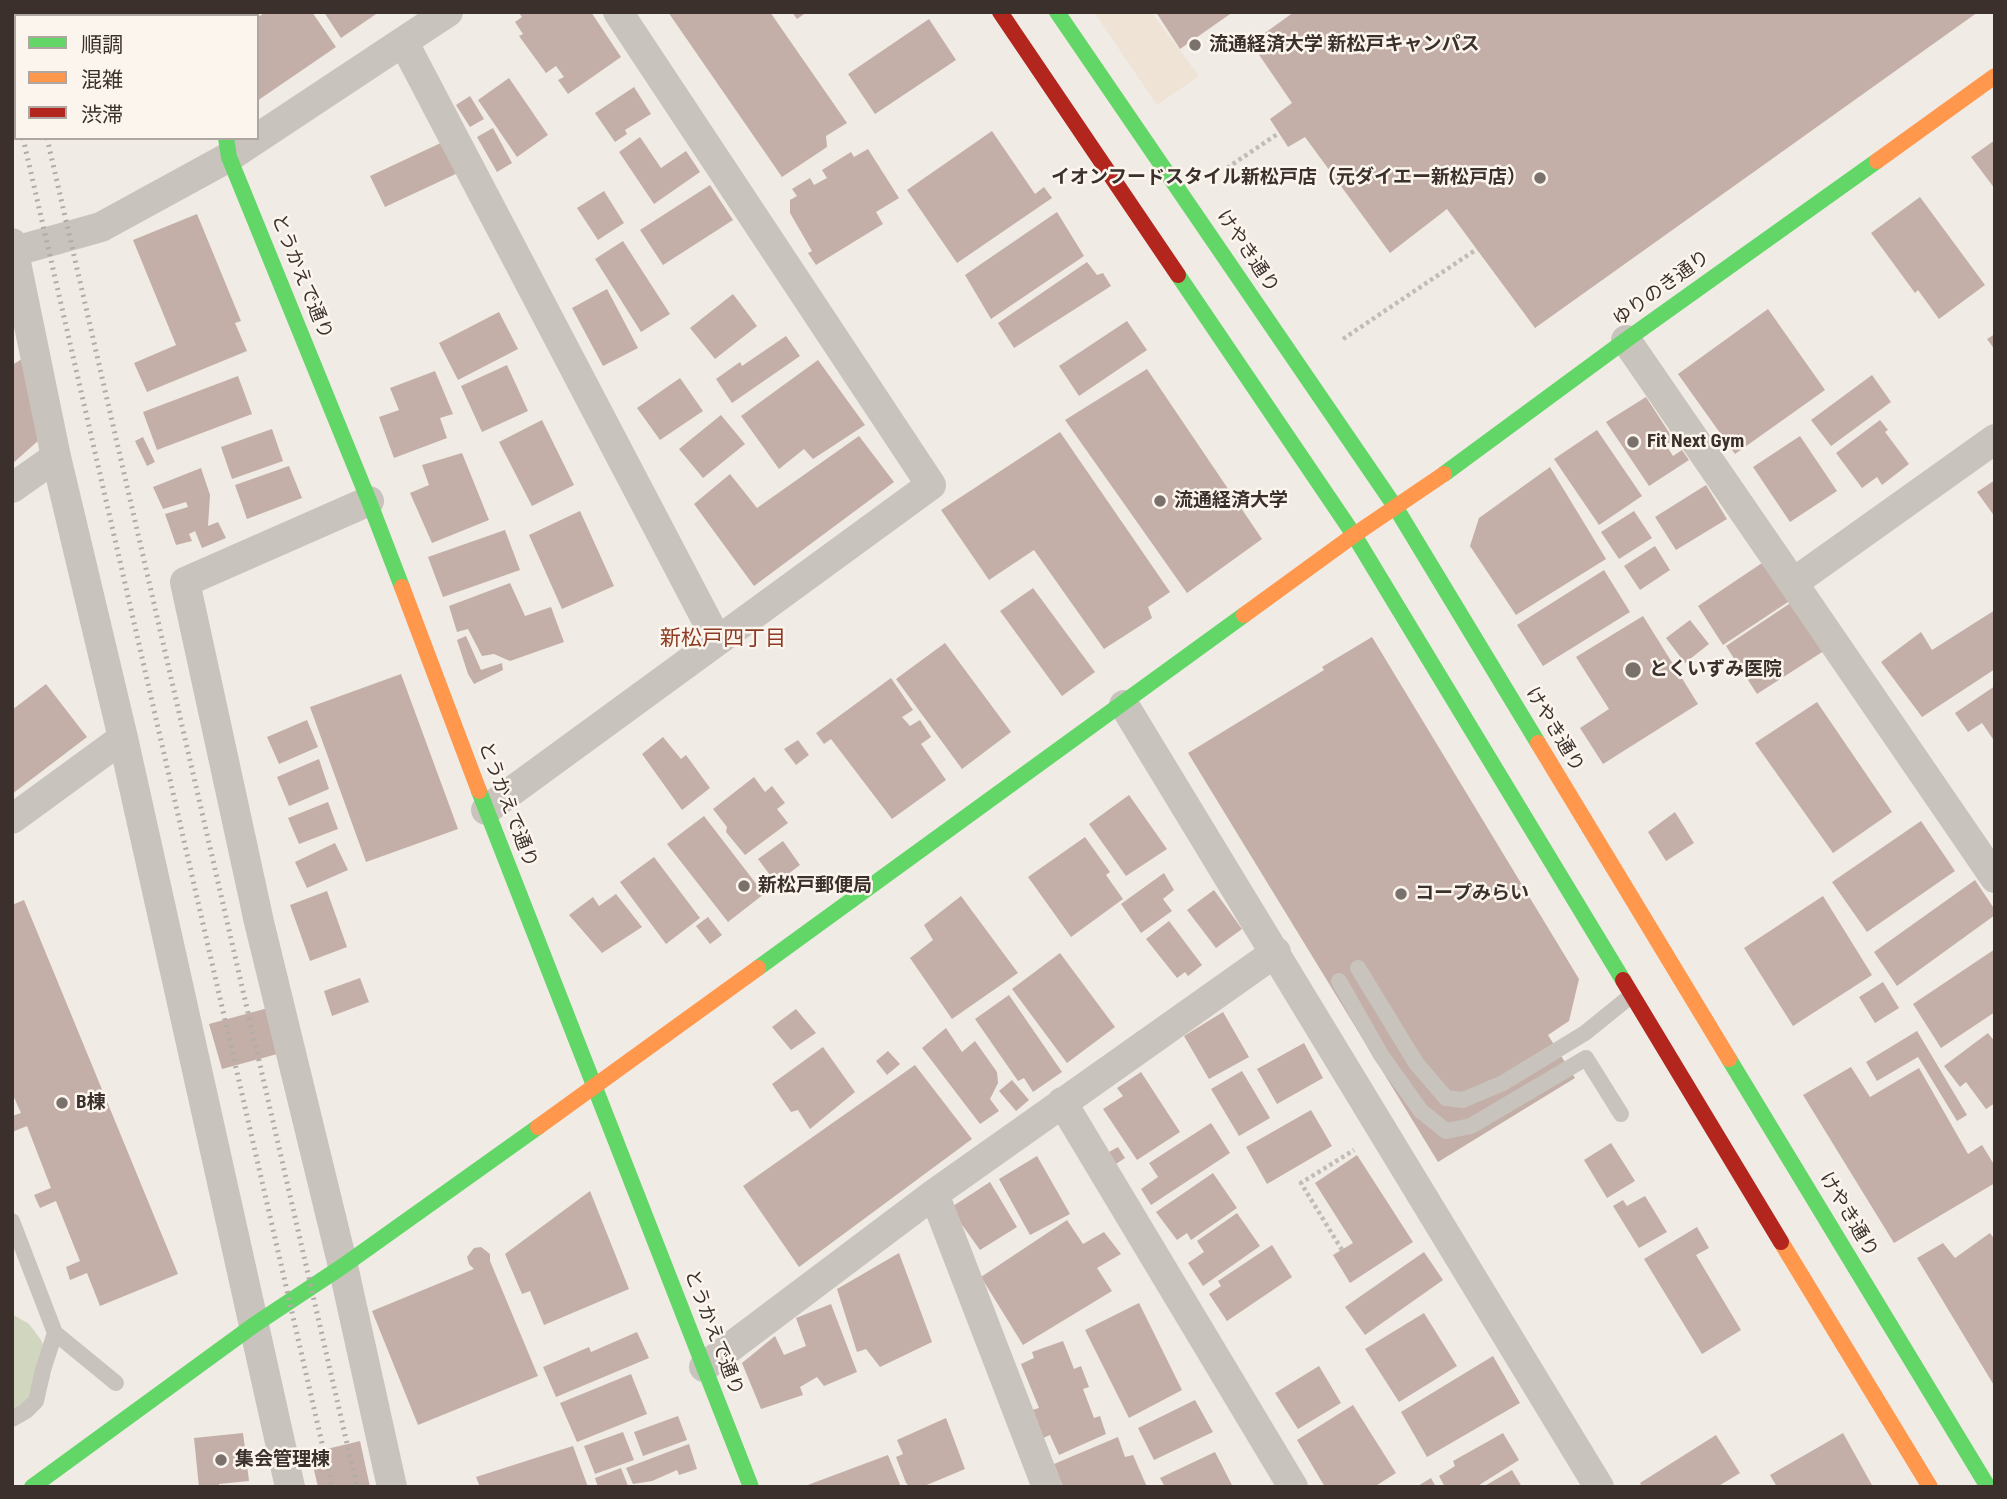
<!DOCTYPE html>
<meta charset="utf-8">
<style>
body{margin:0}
#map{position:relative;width:2007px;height:1499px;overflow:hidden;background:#f0ebe5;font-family:"Roboto Condensed","Noto Sans JP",sans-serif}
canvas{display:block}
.frame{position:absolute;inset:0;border:14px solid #3b302b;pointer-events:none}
.legend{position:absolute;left:14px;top:14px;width:245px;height:126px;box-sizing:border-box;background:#fbf5ee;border:2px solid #aea6a0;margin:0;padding:9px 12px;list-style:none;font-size:21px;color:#3b302b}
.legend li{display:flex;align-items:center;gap:14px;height:35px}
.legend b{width:35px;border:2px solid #aea6a0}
</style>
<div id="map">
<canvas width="2007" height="1499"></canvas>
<div class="frame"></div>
<ul class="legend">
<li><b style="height:9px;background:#63d668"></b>順調</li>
<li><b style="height:9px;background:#ff974d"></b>混雑</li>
<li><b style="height:9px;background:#b3261e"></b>渋滞</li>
</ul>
</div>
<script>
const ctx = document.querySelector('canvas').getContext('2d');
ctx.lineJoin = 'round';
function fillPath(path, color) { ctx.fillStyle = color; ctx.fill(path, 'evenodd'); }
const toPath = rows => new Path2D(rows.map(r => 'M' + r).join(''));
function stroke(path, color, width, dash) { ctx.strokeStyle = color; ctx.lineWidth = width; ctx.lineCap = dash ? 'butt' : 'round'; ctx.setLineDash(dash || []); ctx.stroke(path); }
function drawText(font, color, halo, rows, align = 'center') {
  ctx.font = font + ' "Roboto Condensed","Noto Sans JP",sans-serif'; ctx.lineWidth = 5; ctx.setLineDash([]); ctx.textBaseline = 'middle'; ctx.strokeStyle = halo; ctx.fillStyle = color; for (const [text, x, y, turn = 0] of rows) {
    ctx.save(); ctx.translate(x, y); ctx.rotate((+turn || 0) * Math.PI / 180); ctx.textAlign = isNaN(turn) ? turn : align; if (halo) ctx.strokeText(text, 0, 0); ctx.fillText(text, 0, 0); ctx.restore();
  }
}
const green = toPath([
 [12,1314,29,1324,41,1340,49,1357,50,1377,44,1395,12,1424]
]);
const plaza = toPath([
 [1094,12,1151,12,1199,76,1157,105]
]);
const building = toPath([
 [265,12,312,12,336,47,257,101,257,18],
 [324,12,379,12,341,38],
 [518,12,591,12,621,57,568,94,558,80,564,77,556,66,546,73,519,36,523,34,515,22,522,17],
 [668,12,770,12,847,123,826,136,827,147,782,177],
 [792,12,807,12,797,19],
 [1156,12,1233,12,1180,49],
 [1294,12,1978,12,1535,328,1447,209,1390,253,1305,137,1288,147,1270,119,1292,103,1251,43],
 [929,19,956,60,875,114,848,74],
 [509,78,548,135,517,157,478,100],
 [634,87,651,114,625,130,627,134,615,142,595,113],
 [470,96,484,119,470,127,456,105],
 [493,128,512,163,497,172,477,137],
 [992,131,1035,194,1044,187,1052,198,957,263,907,190],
 [640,137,661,168,686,151,700,172,654,204,619,152],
 [1995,140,1995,189,1971,157],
 [445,141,460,172,385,207,370,176],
 [868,149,899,198,876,212,883,224,816,265,808,253,812,251,790,213,790,200,797,196,792,189,810,178,814,185,827,178,822,170,851,152,854,157],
 [710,185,733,220,663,265,640,230],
 [604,191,624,223,598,240,577,208],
 [1920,197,1985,285,1939,319,1918,290,1915,293,1871,233],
 [1057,212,1084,256,991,319,965,275],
 [197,214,241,321,235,323,247,351,147,392,134,363,176,345,133,240],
 [623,241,670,314,641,332,595,259],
 [1087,262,1097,275,1103,273,1111,286,1014,348,998,323],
 [607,289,638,348,603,366,572,308],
 [733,294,757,326,715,359,690,328],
 [1768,309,1825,390,1735,454,1678,374],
 [499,312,518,349,458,380,439,343],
 [1127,321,1147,350,1079,396,1059,366],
 [1995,334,1995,350,1987,339],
 [786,336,800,356,732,403,716,379,740,362,742,366],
 [22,359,39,440,12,464,12,365],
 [818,360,865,425,813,459,804,449,779,469,741,416],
 [507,365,528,411,482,432,461,386],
 [1147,369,1262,539,1187,593,1065,420],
 [435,371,453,414,440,418,447,438,394,458,379,417,399,410,390,388],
 [1872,375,1891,402,1831,446,1811,420],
 [238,376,252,414,157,450,143,412],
 [680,378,703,411,660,440,637,408],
 [1646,397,1674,440,1666,445,1673,456,1682,450,1689,460,1649,486,1606,422],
 [721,415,745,444,703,478,679,449],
 [542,420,574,485,532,506,499,442],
 [1880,420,1888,430,1885,432,1909,464,1882,485,1877,477,1862,488,1836,453],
 [272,429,283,461,232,479,221,447],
 [1597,430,1642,496,1599,525,1554,459],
 [1060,432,1170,592,1148,607,1152,618,1104,649,1034,550,989,580,941,510],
 [859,436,894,482,754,586,694,504,730,474,757,508],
 [1800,436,1837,491,1790,522,1753,467],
 [143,437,155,462,147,466,135,441],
 [462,453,489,520,432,543,410,493,429,485,422,465],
 [289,466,302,498,247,519,235,485],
 [1550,467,1606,559,1516,615,1470,546,1479,518],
 [201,468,210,495,208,526,218,522,226,538,202,548,195,531,189,534,192,541,176,545,165,514,188,507,186,502,163,509,153,487],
 [1995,480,1995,517,1977,492],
 [1706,485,1727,519,1676,550,1655,517],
 [580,511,614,586,562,609,529,535],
 [1634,511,1652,538,1619,559,1601,532],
 [505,530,520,570,443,597,428,557],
 [1655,546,1670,570,1640,590,1624,566],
 [1771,557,1797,596,1723,645,1698,606],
 [1604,570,1630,612,1543,666,1517,625],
 [510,583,525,616,551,607,564,642,510,661,494,654,482,656,468,629,457,632,449,606],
 [1033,588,1095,672,1062,696,1000,611],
 [1798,598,1830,647,1757,694,1726,646],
 [1995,610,1995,669,1922,717,1881,662,1921,632,1932,650],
 [1643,616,1698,704,1603,764,1580,728,1609,709,1576,657],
 [1690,620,1709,644,1685,663,1666,638],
 [466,636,481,670,502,663,503,670,474,684,468,674,457,640],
 [1372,637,1579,979,1569,1021,1548,1035,1575,1078,1438,1162,1188,753,1324,670,1322,667],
 [945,643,1011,732,962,769,896,679],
 [401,674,458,829,366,862,310,707],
 [891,678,913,710,902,717,910,726,920,720,931,737,921,744,946,780,892,819,831,739,824,744,816,733],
 [46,684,87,737,12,794,12,710],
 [1995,686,1995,742,1982,723,1968,732,1955,713],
 [1817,702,1892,812,1833,853,1755,743],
 [307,720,318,747,279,764,267,737],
 [663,737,681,759,686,755,710,788,682,810,642,754],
 [798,740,809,755,796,765,784,749],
 [319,759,329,789,289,806,277,777],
 [754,777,765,792,772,786,785,803,777,809,788,823,745,855,726,832,727,827,713,809],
 [1129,795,1167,849,1126,876,1089,824],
 [328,802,338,829,299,844,288,818],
 [1675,812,1694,843,1666,861,1648,832],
 [704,816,764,894,728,922,667,844],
 [1921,821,1955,871,1867,932,1832,882],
 [1085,837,1110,872,1106,875,1123,899,1071,937,1028,877],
 [783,841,800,865,776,883,758,859],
 [335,843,348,870,307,888,295,862],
 [654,857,700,918,666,944,620,882],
 [1164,873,1174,890,1163,899,1172,911,1141,933,1121,904],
 [1975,880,1995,910,1995,915,1897,986,1874,952],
 [1214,890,1242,929,1216,948,1187,910],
 [327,891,347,947,310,961,290,905],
 [616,894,642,927,602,953,569,915,593,897,599,906],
 [961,896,1018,973,952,1019,910,958,933,940,924,925],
 [1823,896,1872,975,1793,1026,1744,948],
 [24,900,178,1274,100,1306,87,1273,70,1280,66,1267,80,1261,56,1201,40,1208,34,1195,51,1188,27,1126,12,1132,12,1116,21,1113,12,1093,12,905],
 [708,917,722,935,710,944,696,926],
 [1169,921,1202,965,1188,976,1185,972,1177,978,1146,939],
 [1995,949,1995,1012,1941,1048,1913,1004],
 [1060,953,1115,1027,1067,1063,1012,989],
 [360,978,369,1002,332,1016,324,991],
 [1883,982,1899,1008,1875,1023,1859,997],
 [1009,995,1062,1072,1033,1092,1024,1078,1018,1081,975,1019],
 [268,1008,281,1053,222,1069,209,1024],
 [796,1009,816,1033,791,1050,772,1027],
 [1223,1012,1249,1057,1209,1079,1184,1036],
 [946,1028,962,1052,975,1041,997,1072,998,1083,990,1099,999,1111,980,1124,922,1048],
 [1917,1031,1967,1115,1957,1121,1918,1057,1877,1081,1866,1062],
 [1988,1033,1995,1042,1995,1103,1986,1109,1966,1082,1960,1087,1944,1066],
 [1304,1043,1323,1078,1277,1104,1257,1069],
 [823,1047,855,1092,810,1129,798,1110,791,1112,772,1084],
 [888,1051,900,1064,887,1075,876,1061],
 [915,1065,972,1139,799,1267,743,1186],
 [1851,1067,1870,1097,1919,1068,1968,1154,1982,1145,1995,1166,1995,1183,1894,1243,1803,1095],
 [1242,1071,1270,1118,1239,1136,1211,1089],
 [1141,1072,1180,1132,1137,1160,1103,1109,1123,1096,1117,1088],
 [1012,1080,1029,1100,1016,1111,999,1091],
 [1311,1110,1332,1146,1267,1184,1246,1147],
 [1211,1123,1230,1153,1151,1205,1141,1189,1158,1177,1149,1163],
 [1611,1143,1635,1181,1607,1198,1584,1160],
 [1118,1147,1125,1158,1116,1164,1109,1152],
 [1357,1155,1413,1242,1350,1283,1333,1255,1353,1243,1315,1183],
 [1037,1156,1070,1214,1030,1235,999,1179],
 [1213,1173,1237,1208,1191,1240,1187,1233,1177,1240,1156,1212],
 [990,1182,1017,1227,980,1250,950,1208],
 [590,1191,629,1289,544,1325,530,1291,522,1294,505,1254],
 [1645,1196,1667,1232,1639,1248,1613,1206,1623,1200,1627,1206],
 [1237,1213,1260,1246,1203,1286,1188,1263,1204,1252,1197,1241],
 [1067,1220,1083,1244,1104,1232,1121,1254,1097,1268,1112,1291,1023,1345,981,1277],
 [1697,1227,1709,1248,1696,1255,1741,1330,1702,1354,1644,1259],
 [1990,1233,1995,1240,1995,1387,1917,1258,1943,1243,1955,1258],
 [1272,1245,1292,1277,1227,1321,1209,1294,1221,1286,1218,1281],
 [481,1247,490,1254,490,1261,538,1376,418,1425,372,1311,474,1269,469,1264,467,1257,474,1248],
 [1424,1252,1443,1280,1365,1335,1345,1307],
 [899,1253,932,1342,880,1367,866,1349,857,1352,837,1289],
 [1139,1303,1182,1390,1129,1418,1085,1330],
 [831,1304,857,1372,824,1386,817,1377,800,1387,803,1395,761,1409,742,1363,775,1336,784,1355,806,1346,796,1318],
 [1424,1313,1457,1366,1399,1402,1365,1349],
 [637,1332,649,1358,556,1397,543,1367,589,1347,591,1352],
 [1063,1341,1074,1369,1081,1366,1089,1387,1083,1389,1094,1418,1100,1416,1106,1434,1059,1455,1050,1435,1043,1438,1032,1410,1039,1408,1021,1364,1034,1358,1032,1352],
 [1493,1356,1520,1403,1427,1457,1401,1412],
 [1319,1366,1341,1403,1298,1429,1275,1393],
 [631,1374,647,1414,577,1442,560,1403],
 [1195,1400,1213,1432,1154,1460,1138,1428],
 [1353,1405,1396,1473,1374,1487,1325,1487,1297,1440],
 [678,1416,687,1440,643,1456,634,1432],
 [946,1418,965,1469,922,1487,910,1487,906,1483,896,1457,903,1454,897,1440],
 [623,1432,634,1460,595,1474,584,1446],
 [243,1433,249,1481,219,1484,219,1487,199,1487,194,1438],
 [1503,1433,1519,1460,1476,1487,1445,1487,1439,1476,1455,1466,1453,1461],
 [1843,1433,1873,1487,1777,1487,1770,1475],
 [1716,1435,1740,1473,1717,1487,1642,1487,1640,1483],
 [1118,1437,1125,1457,1133,1455,1147,1487,1063,1487,1054,1464],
 [360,1441,370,1487,318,1487,310,1453],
 [689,1444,697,1469,679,1475,677,1470,652,1481,633,1484,626,1468],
 [573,1446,588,1487,480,1487,476,1477],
 [1215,1452,1233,1487,1165,1487,1160,1478],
 [888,1455,901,1487,805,1487,805,1486],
 [621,1468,628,1486,598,1487,595,1478],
 [1512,1470,1522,1487,1483,1487],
 [1431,1478,1436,1487,1416,1487]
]);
const path = toPath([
 [1227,168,1279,133],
 [1343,339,1477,249],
 [1342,1250,1301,1183,1354,1150]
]);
const lane = toPath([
 [1358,968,1416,1063,1446,1098,1463,1100,1503,1083,1585,1033,1632,995],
 [1339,981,1381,1055,1421,1111,1446,1131,1471,1126,1586,1058,1621,1114],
 [12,1221,55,1333,116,1383],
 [12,1419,26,1411,36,1401,43,1370,55,1333]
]);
const street = toPath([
 [404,43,717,640],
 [12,243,56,457,123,738,12,819],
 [12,252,101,227,229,157,448,12],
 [1626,340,1793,583],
 [1995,439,1793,583,1995,878],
 [12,488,56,457],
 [369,501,185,582,259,922,343,1266,392,1487],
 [1124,705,1599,1487],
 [123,738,290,1487],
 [486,810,931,485,618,12],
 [1062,1102,1293,1487],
 [934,1194,1047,1487],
 [704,1367,934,1194,1276,952]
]);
const fast = toPath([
 [201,12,201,16],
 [1057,12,1396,508,1538,743],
 [226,138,229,157,369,501,402,587],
 [1178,275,1354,535,1623,980],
 [1444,474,1626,340,1877,161],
 [479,791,751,1487],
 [758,968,1244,615],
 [1729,1059,1988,1487],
 [32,1487,254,1325,343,1266,538,1127]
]);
const slow = toPath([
 [1877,161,1995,76],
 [402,587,479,791],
 [1244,615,1354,535,1444,474],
 [1538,743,1729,1059],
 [538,1127,758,968],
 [1781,1242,1930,1487]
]);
const jam = toPath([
 [1000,12,1178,275],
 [1623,980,1781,1242]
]);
const rail = toPath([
 [18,12,19,16],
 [12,92,16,107],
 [23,138,332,1487],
 [47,138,357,1487]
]);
const markers = [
 [1195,45,7,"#7a716c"],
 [1540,178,7,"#7a716c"],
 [1633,442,7,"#7a716c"],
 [1160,501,7,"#7a716c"],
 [1633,670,9,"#7a716c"],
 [744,886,7,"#7a716c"],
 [1401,894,7,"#7a716c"],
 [62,1103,7,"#7a716c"],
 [221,1460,7,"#7a716c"]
];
const poiNames = [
 ["流通経済大学 新松戸キャンパス",1209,45],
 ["イオンフードスタイル新松戸店（元ダイエー新松戸店）",1526,178,"right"],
 ["Fit Next Gym",1647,442],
 ["流通経済大学",1174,501],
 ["とくいずみ医院",1649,670],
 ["新松戸郵便局",758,886],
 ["コープみらい",1415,894],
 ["B棟",76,1103],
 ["集会管理棟",235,1460]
];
const streetNames = [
 ["けやき通り",1247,252,56],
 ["とうかえで通り",301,277,68],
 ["ゆりのき通り",1662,289,-36],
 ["けやき通り",1554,730,59],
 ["とうかえで通り",507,805,69],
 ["けやき通り",1848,1215,59],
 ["とうかえで通り",713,1333,69]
];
const neighbourhoodNames = [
 ["新松戸四丁目",723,640]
];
fillPath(green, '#d1d6bf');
fillPath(plaza, '#eee3d5');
fillPath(building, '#c3afa7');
stroke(path, '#c2bbb6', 4.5, [3.5, 3.5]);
stroke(lane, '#c9c3be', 16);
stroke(street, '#c9c3be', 30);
stroke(fast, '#63d668', 16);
stroke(slow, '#ff974d', 16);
stroke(jam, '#b3261e', 16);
stroke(rail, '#b1aca8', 5, [2, 5]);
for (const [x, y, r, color] of markers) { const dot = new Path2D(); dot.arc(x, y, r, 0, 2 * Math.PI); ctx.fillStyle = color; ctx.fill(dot); stroke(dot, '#fbf5ee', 2.5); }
drawText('bold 19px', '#3b302b', '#fbf5ee', poiNames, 'left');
drawText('19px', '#3b302b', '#fbf5ee', streetNames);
drawText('21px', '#8c3b22', '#fbf5ee', neighbourhoodNames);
</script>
